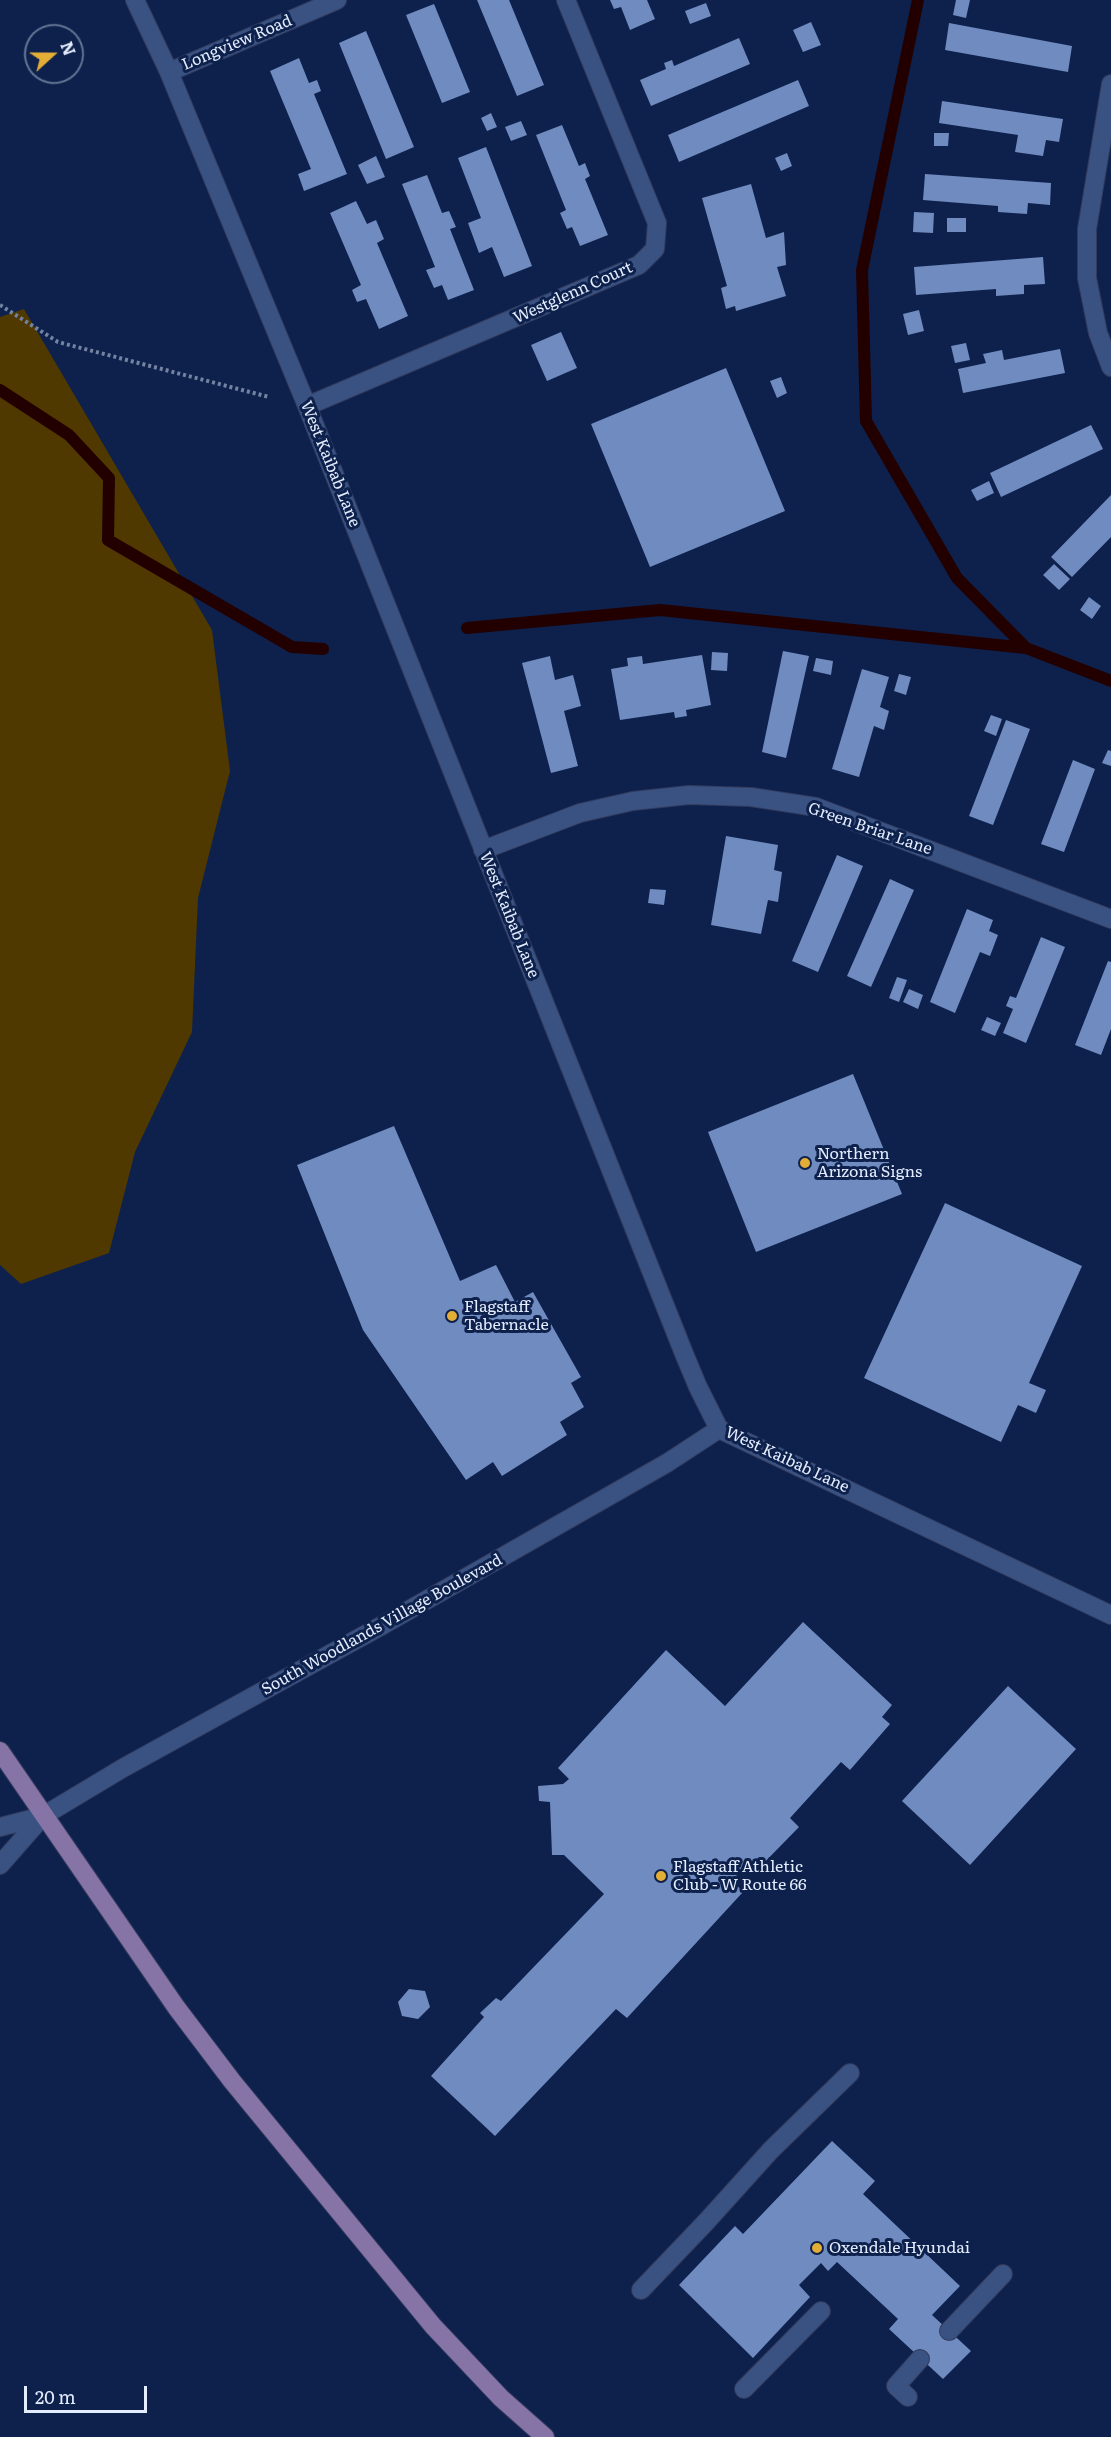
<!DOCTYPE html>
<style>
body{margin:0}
#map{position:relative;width:1111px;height:2437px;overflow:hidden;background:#0d214c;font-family:Literata,serif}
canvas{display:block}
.north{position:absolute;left:24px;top:24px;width:60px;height:60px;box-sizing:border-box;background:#0d214c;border:2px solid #637393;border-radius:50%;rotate:69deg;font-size:16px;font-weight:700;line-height:24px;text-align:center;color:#e4edfe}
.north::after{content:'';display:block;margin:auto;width:21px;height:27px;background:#e3ae35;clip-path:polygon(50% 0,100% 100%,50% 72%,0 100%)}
.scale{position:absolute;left:24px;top:2386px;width:123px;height:27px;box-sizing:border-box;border:3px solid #e4edfe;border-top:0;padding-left:8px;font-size:18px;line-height:21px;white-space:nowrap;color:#e4edfe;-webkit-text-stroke:4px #0d214c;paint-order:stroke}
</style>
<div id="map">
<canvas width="1111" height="2437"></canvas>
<div class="north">N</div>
<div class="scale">20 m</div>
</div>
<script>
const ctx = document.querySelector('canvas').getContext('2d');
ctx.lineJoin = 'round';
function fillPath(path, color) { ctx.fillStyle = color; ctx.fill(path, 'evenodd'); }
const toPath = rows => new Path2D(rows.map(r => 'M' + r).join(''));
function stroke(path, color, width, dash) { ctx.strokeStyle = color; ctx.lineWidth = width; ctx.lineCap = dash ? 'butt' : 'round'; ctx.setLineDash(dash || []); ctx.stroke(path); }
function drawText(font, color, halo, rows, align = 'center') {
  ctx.font = font + ' Literata,serif'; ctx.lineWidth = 6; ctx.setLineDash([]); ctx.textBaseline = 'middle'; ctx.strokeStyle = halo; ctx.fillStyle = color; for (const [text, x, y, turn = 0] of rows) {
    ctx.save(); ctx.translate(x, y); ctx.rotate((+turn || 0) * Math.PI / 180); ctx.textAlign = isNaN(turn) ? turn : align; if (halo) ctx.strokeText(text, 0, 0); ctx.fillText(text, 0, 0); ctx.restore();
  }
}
const green = toPath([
 [24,309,212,630,230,771,198,898,192,1032,135,1152,109,1253,21,1284,0,1265,0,317]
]);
const stream = toPath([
 [918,0,862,270,866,421,957,578,1026,648,1111,681],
 [0,390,69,435,109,478,108,540,292,647,323,649],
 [467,628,660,610,1026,648]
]);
const building = toPath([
 [477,0,509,0,544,85,517,96],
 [610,0,647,0,655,19,630,30,621,7,614,9],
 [956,0,970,0,966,18,953,15],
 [706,3,711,16,690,24,685,11],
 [434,4,470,92,442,103,406,15],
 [811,22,821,45,803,52,793,30],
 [949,23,1072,46,1068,72,945,50],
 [366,31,414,147,386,159,339,43],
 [739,38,750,64,651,106,640,80,666,69,664,63,672,60,674,66],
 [299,58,309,83,317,80,321,91,314,94,347,174,304,191,298,174,311,169,270,71],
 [798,80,809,106,679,162,668,135],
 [942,101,1063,119,1059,142,1046,140,1043,156,1015,152,1018,135,939,123],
 [491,113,497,127,487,131,481,118],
 [521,121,527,135,511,141,505,127],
 [562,125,579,166,585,163,590,176,585,179,608,235,580,246,572,227,567,229,560,213,566,210,536,135],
 [934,133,949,133,948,146,934,146],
 [486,147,532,266,504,277,492,247,479,253,468,223,481,218,458,158],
 [787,153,792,166,781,171,775,158],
 [376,156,385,177,367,184,358,165],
 [925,174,1051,183,1050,205,1028,203,1027,214,998,212,998,206,923,200],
 [427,175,442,213,449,211,456,227,450,229,474,290,448,300,442,285,434,288,426,270,435,267,402,184],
 [751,184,766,238,784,232,786,265,777,267,786,296,736,311,735,306,726,309,721,288,727,286,702,198],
 [356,201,367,224,376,220,384,239,377,243,408,316,379,329,366,299,357,302,352,290,361,285,330,213],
 [914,212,934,213,933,233,913,232],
 [947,218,966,218,966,232,947,232],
 [1043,257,1045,284,1024,285,1024,294,996,296,996,289,916,295,914,267],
 [919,310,924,331,908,335,903,314],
 [561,332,577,368,547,381,531,345],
 [966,343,970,360,955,363,951,346],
 [1060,349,1065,373,963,393,958,369,986,363,983,354,1002,350,1004,360],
 [726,368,785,511,650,567,591,424],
 [781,377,787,393,777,398,770,381],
 [1091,425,1103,449,1001,497,990,473],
 [989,481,994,493,977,501,971,490],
 [1111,495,1111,537,1072,577,1051,557],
 [1054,564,1070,579,1059,590,1043,575],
 [1089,597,1101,606,1092,619,1080,610],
 [783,651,809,656,786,758,762,752],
 [712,652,728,653,727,671,711,670],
 [702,655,711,705,686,710,687,716,675,718,674,712,620,720,611,669,628,666,627,658,642,656,643,664],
 [550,656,555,680,573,675,581,706,564,711,578,766,551,773,522,663],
 [816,658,833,661,831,675,813,671],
 [862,669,889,677,880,707,889,711,884,730,874,726,859,777,832,769],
 [899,674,911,677,906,695,894,691],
 [991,715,1002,719,996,736,984,731],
 [1006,720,1030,729,993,825,969,816],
 [1108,750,1111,751,1111,766,1102,763],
 [1073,760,1095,769,1064,852,1041,844],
 [726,836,778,845,774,870,782,872,778,902,768,900,761,934,711,925],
 [837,855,863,866,818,972,792,961],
 [890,879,914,890,871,987,847,976],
 [650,889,666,890,664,905,648,903],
 [967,909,993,920,989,931,998,935,990,956,980,952,955,1013,930,1002],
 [1041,937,1065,947,1026,1043,1003,1033,1013,1009,1006,1006,1010,996,1016,998],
 [1108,961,1111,962,1111,1029,1101,1055,1075,1045],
 [897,977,907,980,899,1002,889,998],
 [909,989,923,995,918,1009,903,1002],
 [987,1017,1001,1023,995,1036,981,1030],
 [853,1074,902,1194,756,1252,708,1132],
 [394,1126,460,1281,496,1265,515,1302,533,1292,581,1377,571,1383,584,1407,560,1422,567,1435,502,1476,493,1462,466,1480,363,1330,297,1165],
 [945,1203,1082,1266,1029,1383,1046,1390,1036,1413,1018,1405,1001,1442,864,1378],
 [803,1622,892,1705,882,1717,890,1724,850,1770,841,1762,790,1818,799,1827,756,1871,748,1864,732,1880,743,1892,627,2018,616,2009,495,2136,431,2076,484,2017,480,2013,496,1998,501,2001,604,1894,564,1855,552,1855,550,1802,539,1801,538,1786,563,1784,569,1779,558,1768,666,1650,725,1706],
 [1008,1686,1076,1749,970,1865,902,1801],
 [409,1989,425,1991,430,2007,418,2019,402,2016,398,2002],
 [832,2141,875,2181,863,2194,960,2286,932,2315,971,2351,943,2379,889,2329,898,2319,837,2262,828,2271,821,2263,799,2285,810,2297,753,2358,679,2285,735,2226,743,2234]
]);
const path = toPath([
 [0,305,58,342,269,397]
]);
const lane = toPath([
 [641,2290,706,2222,771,2150,850,2073],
 [949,2331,1003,2274],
 [744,2389,821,2311],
 [908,2397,896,2386,920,2359]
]);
const street = toPath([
 [135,0,169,72,307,406,685,1356,698,1387,719,1429,1111,1615],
 [169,72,337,0],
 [1111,84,1087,229,1087,278,1098,333,1111,367],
 [307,406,639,265,655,249,657,223,566,0],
 [483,850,580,813,633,801,689,795,751,797,816,807,1111,919],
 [43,1816,123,1768,381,1626,667,1463,719,1429]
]);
const secondary = toPath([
 [0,1827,43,1816],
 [0,1865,43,1816]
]);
const primary = toPath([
 [0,1751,176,2007,232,2081,433,2326,501,2398,545,2437]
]);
const markers = [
 [805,1163,6,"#e3ae35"],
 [452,1316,6,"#e3ae35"],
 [661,1876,6,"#e3ae35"],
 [817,2248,6,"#e3ae35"]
];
const streetNames = [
 ["Longview Road",237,43,-23],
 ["Westglenn Court",573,293,-24],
 ["West Kaibab Lane",330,464,68],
 ["Green Briar Lane",870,829,19],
 ["West Kaibab Lane",509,915,68],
 ["West Kaibab Lane",787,1460,25],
 ["South Woodlands Village Boulevard",382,1625,-29]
];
const poiNames = [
 ["Northern",817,1154],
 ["Arizona Signs",817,1172],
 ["Flagstaff",464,1307],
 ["Tabernacle",464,1325],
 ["Flagstaff Athletic",673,1867],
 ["Club - W Route 66",673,1885],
 ["Oxendale Hyundai",829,2248]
];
fillPath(green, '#4f3900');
stroke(stream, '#200', 12);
fillPath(building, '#708bbf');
stroke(lane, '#323a5d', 20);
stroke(street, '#323a5d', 20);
stroke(secondary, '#323a5d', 20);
stroke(primary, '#323a5d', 20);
stroke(path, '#7483a2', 4, [3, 3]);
stroke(lane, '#3a5281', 18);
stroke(street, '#3a5281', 18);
stroke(secondary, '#3a5281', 18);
stroke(primary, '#8774a7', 18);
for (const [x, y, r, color] of markers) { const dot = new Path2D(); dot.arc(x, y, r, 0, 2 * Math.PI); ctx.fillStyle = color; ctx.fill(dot); stroke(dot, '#0d214c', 2); }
drawText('16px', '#e4edfe', '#0d214c', streetNames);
drawText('16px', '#e4edfe', '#0d214c', poiNames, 'left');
</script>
